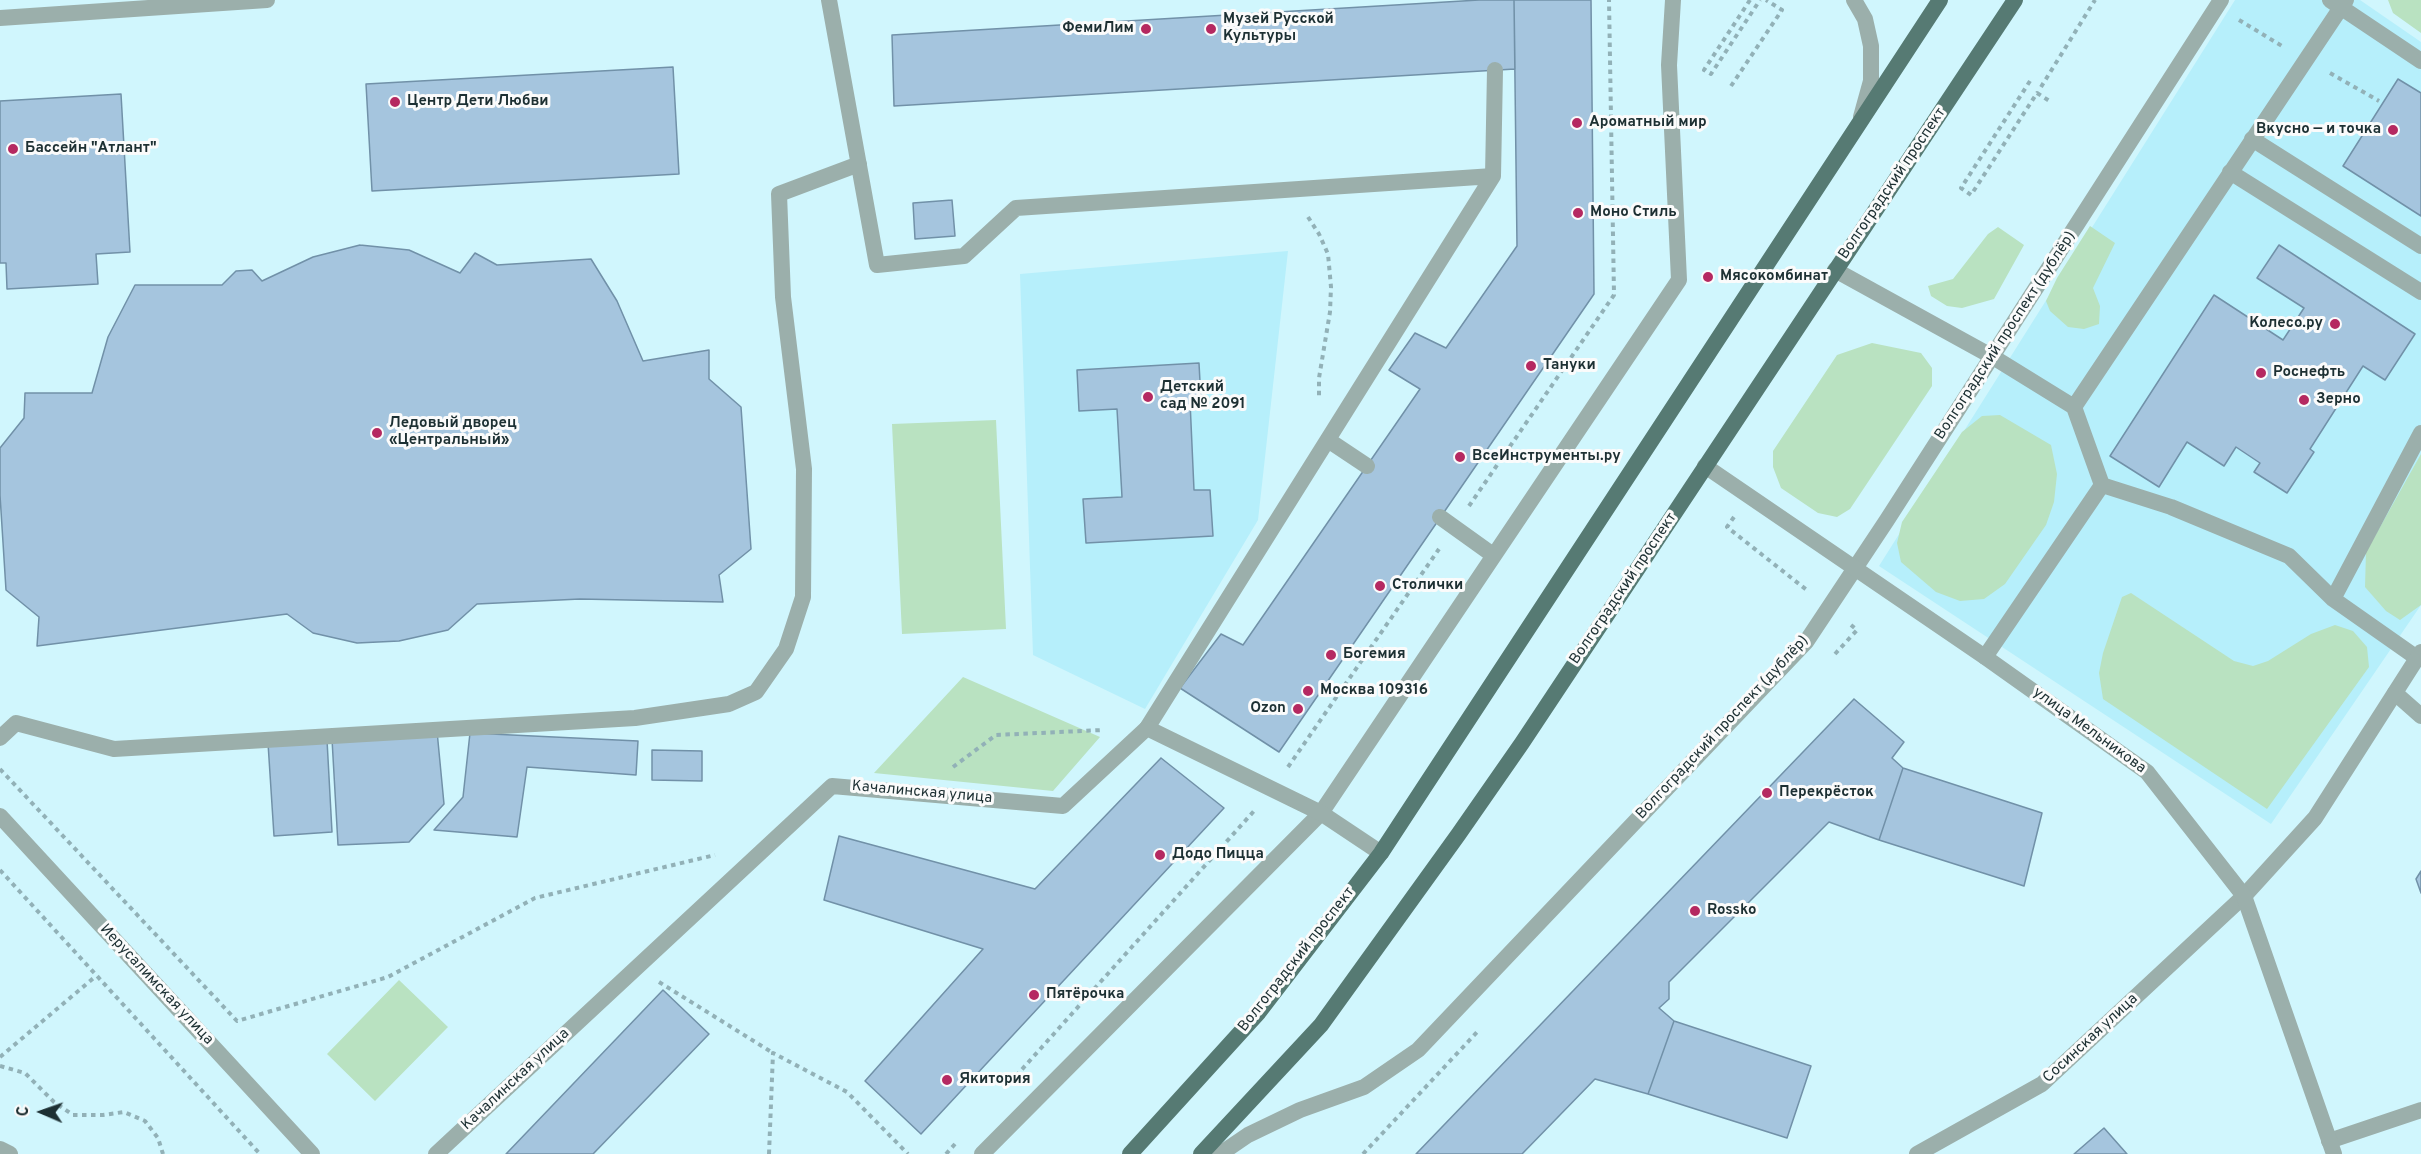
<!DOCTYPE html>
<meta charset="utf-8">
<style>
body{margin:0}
#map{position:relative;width:2421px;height:1154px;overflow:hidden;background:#d0f6fd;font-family:Overpass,sans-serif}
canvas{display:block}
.north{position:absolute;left:12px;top:1082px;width:60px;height:60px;-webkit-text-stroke:4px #fbfbfb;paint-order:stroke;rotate:272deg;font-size:16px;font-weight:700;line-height:24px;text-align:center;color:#1d3033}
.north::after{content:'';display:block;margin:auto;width:21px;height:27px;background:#1d3033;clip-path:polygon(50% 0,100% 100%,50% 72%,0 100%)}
</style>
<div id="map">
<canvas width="2421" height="1154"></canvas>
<div class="north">С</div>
</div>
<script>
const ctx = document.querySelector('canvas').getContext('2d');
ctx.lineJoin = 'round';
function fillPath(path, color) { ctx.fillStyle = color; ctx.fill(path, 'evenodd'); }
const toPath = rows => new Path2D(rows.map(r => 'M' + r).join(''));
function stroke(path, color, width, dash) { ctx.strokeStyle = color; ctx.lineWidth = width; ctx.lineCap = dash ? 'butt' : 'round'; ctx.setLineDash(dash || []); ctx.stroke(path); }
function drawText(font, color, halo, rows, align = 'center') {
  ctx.font = font + ' Overpass,sans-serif'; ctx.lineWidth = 6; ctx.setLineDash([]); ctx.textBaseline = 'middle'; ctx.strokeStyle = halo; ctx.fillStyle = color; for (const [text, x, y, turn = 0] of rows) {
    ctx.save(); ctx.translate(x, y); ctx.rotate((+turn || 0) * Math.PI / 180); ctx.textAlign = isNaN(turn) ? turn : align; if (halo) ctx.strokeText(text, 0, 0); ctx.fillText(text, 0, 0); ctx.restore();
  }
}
const built = toPath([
 [2235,0,2360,0,2421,42,2421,605,2271,824,1879,566],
 [1288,251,1258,520,1145,709,1033,655,1020,274]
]);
const green = toPath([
 [2388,0,2421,0,2421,33,2393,13],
 [2090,226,2115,243,2093,288,2100,306,2099,324,2084,329,2068,327,2050,311,2046,301,2057,278],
 [1998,227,2024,245,1994,299,1962,308,1947,306,1931,296,1928,286,1953,279,1988,234],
 [1872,343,1921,353,1932,368,1932,386,1850,509,1837,517,1818,513,1781,488,1773,467,1773,451,1837,355],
 [2000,415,2051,445,2057,474,2054,502,2046,525,2005,584,1984,599,1960,601,1936,592,1901,562,1897,543,1902,522,1962,432,1982,416],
 [996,420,1006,629,902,634,892,424],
 [2421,454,2421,605,2400,620,2386,611,2365,587,2366,552],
 [2131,593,2234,661,2253,666,2268,661,2311,634,2335,625,2353,631,2367,647,2369,667,2267,809,2103,699,2099,673,2103,653,2122,597],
 [963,677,1100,737,1053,791,874,773],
 [399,980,448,1027,375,1101,327,1054]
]);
const building = toPath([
 [1479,0,1514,0,1515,69,894,106,892,35,1479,0],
 [1514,0,1591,0,1594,294,1279,752,1180,688,1221,634,1243,645,1420,389,1389,370,1415,333,1446,348,1517,246,1514,0],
 [673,67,679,174,372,191,366,84,673,67],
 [2398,79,2421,93,2421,216,2343,166,2398,79],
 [121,94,130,252,96,254,98,284,7,289,6,263,0,263,0,101,121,94],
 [952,200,955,236,915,239,913,203,952,200],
 [360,245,409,250,460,273,475,253,497,265,591,259,617,301,643,361,709,350,709,379,741,407,751,549,719,575,723,602,580,599,477,604,448,630,399,641,357,643,313,633,287,614,37,646,39,617,6,590,0,495,0,448,24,418,25,393,92,393,108,337,135,285,222,285,236,271,252,270,262,281,313,257,360,245],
 [2279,245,2415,334,2385,380,2363,366,2310,449,2314,452,2287,493,2254,472,2260,463,2236,447,2224,466,2187,442,2159,487,2110,456,2214,295,2283,340,2304,308,2257,278,2279,245],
 [1199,363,1201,401,1190,401,1194,490,1210,490,1213,536,1086,543,1083,499,1122,497,1117,409,1079,411,1077,370,1199,363],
 [1854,699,1904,742,1892,758,1903,768,1879,840,1829,822,1669,982,1669,999,1659,1008,1674,1021,1648,1094,1595,1079,1522,1154,1416,1154,1854,699],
 [437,731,444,804,409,842,338,845,332,739,437,731],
 [470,733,638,741,636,775,527,767,517,837,434,830,463,797,470,733],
 [327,740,332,832,274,836,268,743,327,740],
 [652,750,702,751,702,781,652,780,652,750],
 [1161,758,1224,808,921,1134,865,1081,983,949,824,900,839,836,1035,889,1161,758],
 [1903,768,2042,813,2024,886,1879,840,1903,768],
 [2421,871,2421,893,2416,879,2421,871],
 [663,990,709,1034,593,1154,506,1154,663,990],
 [1674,1021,1811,1066,1787,1138,1648,1094,1674,1021],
 [2104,1128,2127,1154,2074,1154,2104,1128]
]);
const path = toPath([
 [1750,0,1704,70,1711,74,1760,0],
 [2239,20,2282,46],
 [2330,73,2379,101],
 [2030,81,1961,188,1971,195,2037,93,2051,102],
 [1731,86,1782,10,1766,0],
 [2041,87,2095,0],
 [1308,217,1319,234,1328,254,1331,287,1330,312,1319,378,1319,398],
 [1469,506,1614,295,1609,0],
 [1734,517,1727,527,1808,591],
 [1835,654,1857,630,1851,625],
 [953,767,996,735,1103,730],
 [1288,767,1439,549],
 [0,769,237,1021,388,977,535,898,715,855],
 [0,870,260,1154],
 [659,982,773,1053],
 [0,1057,96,976],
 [0,1066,25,1073,54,1102,73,1115,103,1115,124,1112,145,1121,158,1138,163,1154],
 [1016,1076,1254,811],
 [769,1154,773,1053,847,1092,908,1154],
 [946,1154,955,1144],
 [1363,1154,1479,1030]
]);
const service = toPath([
 [829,0,877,265,964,256,1016,208,1493,176],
 [2330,0,2421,61],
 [2252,139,2421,246],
 [2230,172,2421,292],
 [1835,270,1993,357,2074,407,2102,485,2171,507,2289,556,2333,599,2417,658],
 [2074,407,2346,0],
 [1328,440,1367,466],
 [1440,517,1493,555],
 [2333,599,2421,433],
 [1985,657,2102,485],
 [2395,693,2421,716],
 [1147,728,1493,176,1495,70],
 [0,738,16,723,114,749,635,718,729,704,756,692,786,649,803,597,804,469,783,297,779,194,859,164],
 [2329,1141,2421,1110],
 [0,1149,10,1154],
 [982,1154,1321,813,1679,280,1669,65,1673,0]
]);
const minor = toPath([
 [0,816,312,1154],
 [436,1154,832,786,1063,806,1147,728,1321,813,1381,853],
 [1220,1154,1248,1135,1300,1110,1364,1087,1418,1050,1806,642,1887,520,2221,0],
 [1917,1154,2042,1084,2244,896,2315,818,2421,652]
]);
const tertiary = toPath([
 [1854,0,1865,19,1871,46,1871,81,1861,117],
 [0,18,267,0],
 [1705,466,1985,657,2147,772,2244,896,2334,1154]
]);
const primary = toPath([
 [1130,1154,1259,1012,1381,853,1940,0],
 [1201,1154,1321,1025,1458,835,1522,743,2015,0]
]);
const markers = [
 [1146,29,6,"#b52961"],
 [1211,29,6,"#b52961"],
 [395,102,6,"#b52961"],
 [1577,123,6,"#b52961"],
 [2393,130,6,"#b52961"],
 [13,149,6,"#b52961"],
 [1578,213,6,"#b52961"],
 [1708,277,6,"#b52961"],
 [2335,324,6,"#b52961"],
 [1531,366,6,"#b52961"],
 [2261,373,6,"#b52961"],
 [1148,397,6,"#b52961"],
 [2304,400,6,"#b52961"],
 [377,433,6,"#b52961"],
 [1460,457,6,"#b52961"],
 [1380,586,6,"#b52961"],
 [1331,655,6,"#b52961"],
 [1308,691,6,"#b52961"],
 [1298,709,6,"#b52961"],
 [1767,793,6,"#b52961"],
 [1160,855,6,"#b52961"],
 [1695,911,6,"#b52961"],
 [1034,995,6,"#b52961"],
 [947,1080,6,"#b52961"]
];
const poiNames = [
 ["Музей Русской",1223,20],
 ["Культуры",1223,37],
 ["ФемиЛим",1134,29,"right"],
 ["Центр Дети Любви",407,102],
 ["Ароматный мир",1589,123],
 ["Вкусно — и точка",2381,130,"right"],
 ["Бассейн \"Атлант\"",25,149],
 ["Моно Стиль",1590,213],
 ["Мясокомбинат",1720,277],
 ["Колесо.ру",2323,324,"right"],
 ["Тануки",1543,366],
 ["Роснефть",2273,373],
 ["Детский",1160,388],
 ["сад № 2091",1160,405],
 ["Зерно",2316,400],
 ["Ледовый дворец",389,424],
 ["«Центральный»",389,441],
 ["ВсеИнструменты.ру",1472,457],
 ["Столички",1392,586],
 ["Богемия",1343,655],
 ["Москва 109316",1320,691],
 ["Ozon",1286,709,"right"],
 ["Перекрёсток",1779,793],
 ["Додо Пицца",1172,855],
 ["Rossko",1707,911],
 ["Пятёрочка",1046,995],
 ["Якитория",959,1080]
];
const streetNames = [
 ["Волгоградский проспект",1893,184,-56],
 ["Волгоградский проспект (дублёр)",2006,336,-57],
 ["Волгоградский проспект",1624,589,-56],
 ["Волгоградский проспект (дублёр)",1723,728,-47],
 ["улица Мельникова",2089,731,36],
 ["Качалинская улица",922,793,5],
 ["Волгоградский проспект",1297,960,-52],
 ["Иерусалимская улица",156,985,47],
 ["Сосинская улица",2091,1039,-43],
 ["Качалинская улица",516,1080,-43]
];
fillPath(built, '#b6effb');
fillPath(green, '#b9e2c1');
fillPath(building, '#a5c5de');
stroke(building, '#7191a8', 1.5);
stroke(path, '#92b1b7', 4, [4.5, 4.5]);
stroke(service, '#9bafab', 16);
stroke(minor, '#9bafab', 16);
stroke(tertiary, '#9bafab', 16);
stroke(primary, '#567a73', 16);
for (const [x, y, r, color] of markers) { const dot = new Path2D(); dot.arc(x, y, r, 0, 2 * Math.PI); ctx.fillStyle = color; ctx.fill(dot); stroke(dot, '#fbfbfb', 2); }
drawText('bold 15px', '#1d3033', '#fbfbfb', poiNames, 'left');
drawText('15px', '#1d3033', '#fbfbfb', streetNames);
</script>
